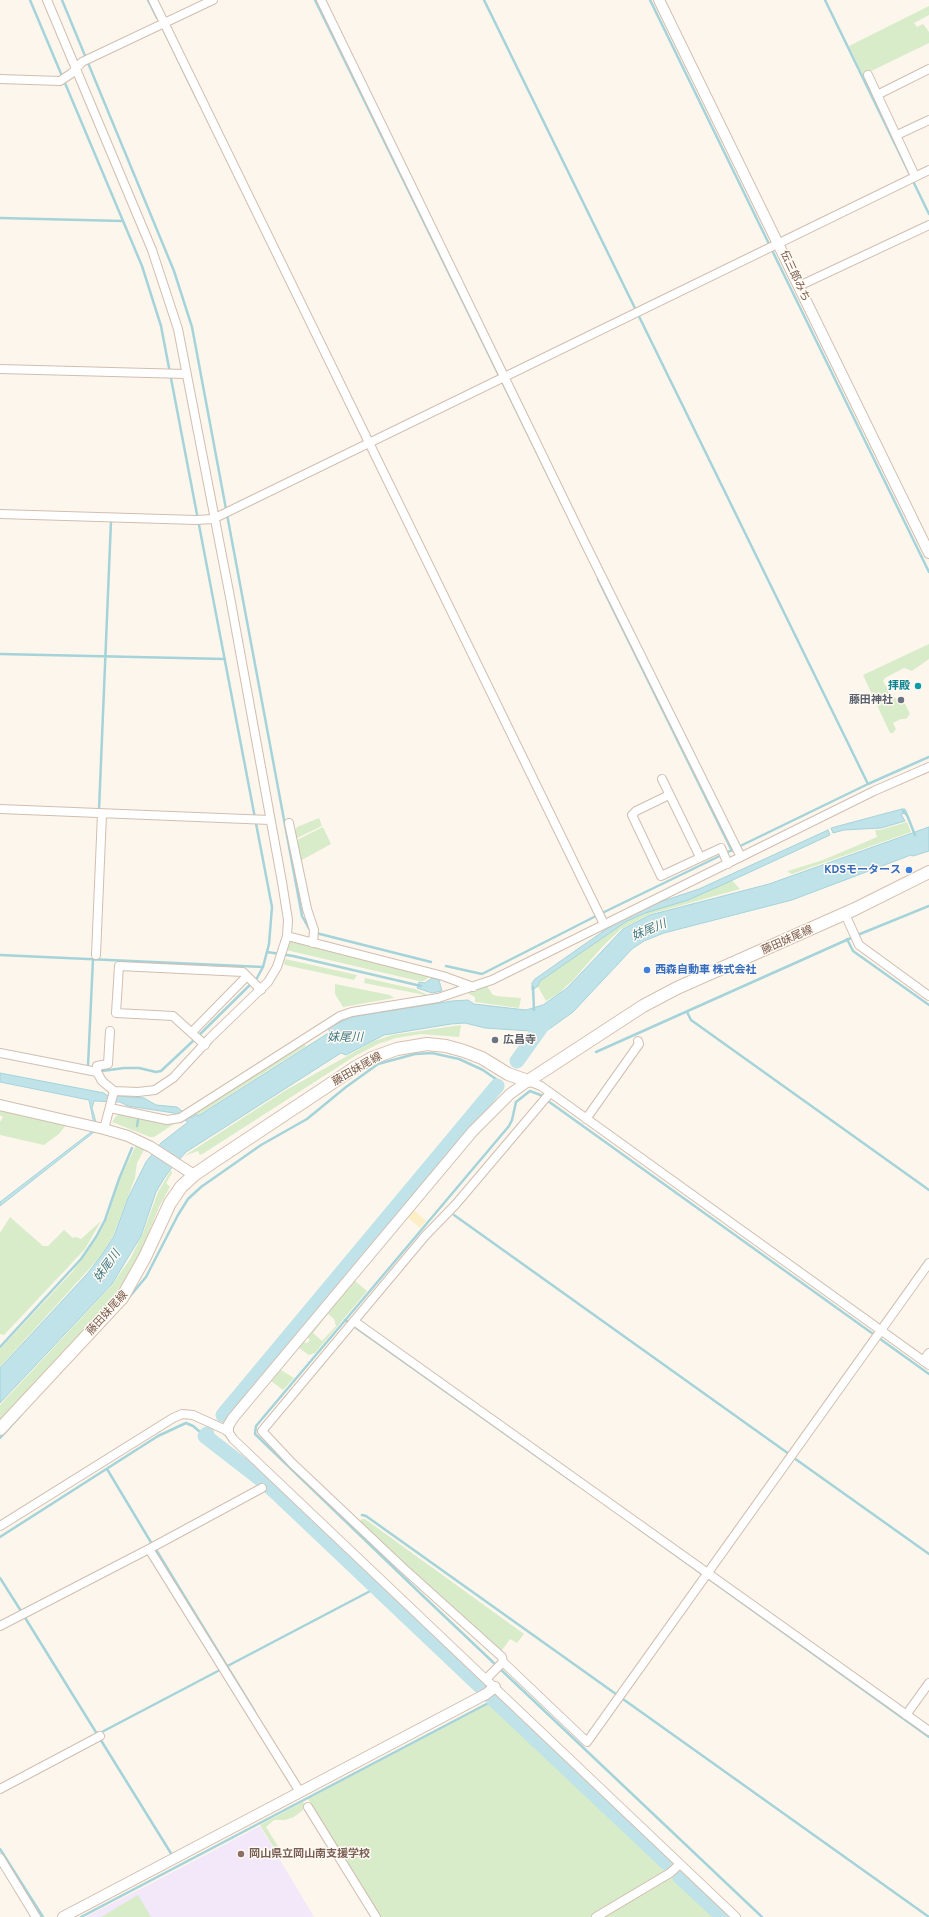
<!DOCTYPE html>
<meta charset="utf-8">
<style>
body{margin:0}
canvas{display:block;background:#fdf6ec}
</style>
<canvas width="929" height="1917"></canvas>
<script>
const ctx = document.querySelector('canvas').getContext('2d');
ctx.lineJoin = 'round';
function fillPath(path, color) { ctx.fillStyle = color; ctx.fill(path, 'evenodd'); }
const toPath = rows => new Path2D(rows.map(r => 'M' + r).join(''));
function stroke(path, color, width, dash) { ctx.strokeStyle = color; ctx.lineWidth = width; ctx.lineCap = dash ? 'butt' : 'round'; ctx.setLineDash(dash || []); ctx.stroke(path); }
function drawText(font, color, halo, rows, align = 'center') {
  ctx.font = font + ' Figtree,"Noto Sans JP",sans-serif'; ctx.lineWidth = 3; ctx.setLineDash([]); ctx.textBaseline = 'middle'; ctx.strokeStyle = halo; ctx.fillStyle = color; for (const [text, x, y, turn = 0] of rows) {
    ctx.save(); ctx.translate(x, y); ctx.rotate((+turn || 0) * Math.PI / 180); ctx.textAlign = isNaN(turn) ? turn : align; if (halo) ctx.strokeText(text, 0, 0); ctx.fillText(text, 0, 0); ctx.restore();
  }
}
const education = toPath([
 [260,1826,314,1917,85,1917,152,1883]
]);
const green = toPath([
 [929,6,929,15,914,23,917,27,923,24,929,32,929,43,863,75,849,46],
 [929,644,929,659,912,671,904,668,885,678,883,681,891,695,905,704,910,714,906,719,901,719,893,723,896,729,893,733,890,733,863,675],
 [319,818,322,826,297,838,294,832,297,827],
 [907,822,911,832,792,874,788,872,788,871,823,860,877,837,875,830,880,830],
 [323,827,331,844,300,861,295,841],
 [732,880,740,889,650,914,621,929,604,945,573,980,559,993,546,1001,536,983,629,919],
 [290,941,294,941,431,976,424,981,419,981,286,950],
 [285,959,357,975,354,980,285,965,284,962],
 [365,978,415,989,430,996,364,983],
 [335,984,390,995,394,998,343,1007,335,994],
 [487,986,492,994,496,996,521,998,519,1008,475,1002,475,997,469,994,469,991],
 [461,1025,459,1037,421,1034,396,1038,378,1044,355,1056,204,1153,200,1155,198,1151,184,1156,286,1090,374,1041,392,1035],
 [304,1043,306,1046,198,1115,197,1113,192,1117,190,1115],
 [0,1110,66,1125,59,1134,44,1145,0,1135,0,1122,3,1117,0,1115],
 [121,1114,133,1116,174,1124,154,1137,150,1137,112,1122,116,1116],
 [136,1145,144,1150,137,1163,135,1178,113,1236,100,1257,0,1367,0,1349,73,1271,97,1238,108,1216,119,1181],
 [171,1170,172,1173,166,1183,170,1187,159,1207,138,1260,125,1281,122,1293,0,1422,0,1405,112,1285,130,1259,143,1233,158,1192],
 [10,1217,43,1246,48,1246,64,1230,73,1238,76,1237,81,1239,101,1221,85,1249,4,1335,0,1334,0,1233],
 [354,1280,367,1291,315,1353,309,1355,299,1348,303,1342,307,1343,310,1340,306,1336],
 [328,1314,334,1319,336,1326,322,1341,313,1333],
 [281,1370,294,1378,283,1390,271,1381],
 [362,1519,365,1519,524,1634,517,1643,510,1639,500,1653,359,1522],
 [492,1702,624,1828,668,1871,592,1917,379,1917,308,1799],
 [303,1802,306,1805,302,1811,294,1817,285,1820,274,1820,266,1827,284,1856,280,1858,260,1825],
 [674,1875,717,1917,605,1917],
 [138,1895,151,1917,101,1917]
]);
const sand = toPath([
 [414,1210,426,1221,420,1228,407,1217]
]);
const water = toPath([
 [902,809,905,809,907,813,901,814,905,821,881,828,844,830,833,833,831,828,902,809],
 [929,827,929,851,913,856,911,855,792,900,664,933,644,941,632,949,573,1012,545,1032,485,1028,465,1023,451,1024,384,1035,346,1055,341,1053,186,1152,170,1170,163,1180,156,1192,141,1236,112,1284,0,1403,0,1368,87,1274,101,1256,114,1236,128,1198,146,1162,161,1143,188,1122,174,1113,128,1106,120,1102,94,1101,92,1108,98,1129,0,1206,0,1202,95,1129,89,1100,0,1082,0,1073,104,1093,106,1095,144,1098,156,1105,177,1107,191,1118,197,1114,198,1116,330,1032,328,1028,351,1017,452,1001,468,1000,474,1004,526,1010,543,1005,567,988,623,929,650,915,769,884,929,827],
 [828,830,830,835,722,885,688,900,645,913,627,921,540,981,537,987,532,990,532,983,535,979,615,923,648,906,699,889,828,830],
 [432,978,439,980,442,991,432,993,417,988,419,982,425,983,432,978]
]);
const stream = toPath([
 [30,0,142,266,161,326,272,907,269,944,263,967,257,978,193,1041,161,1071,156,1072,139,1068,124,1068,102,1071],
 [62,0,174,271,192,327,302,916,311,932],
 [148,0,157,18],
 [315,0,562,504],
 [484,0,868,784],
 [650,0,929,572],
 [825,0,929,214],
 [163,29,197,99],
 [0,218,123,221],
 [598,579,732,851],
 [0,654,225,659],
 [99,810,111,521],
 [903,811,907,815,915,835],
 [316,933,431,962],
 [847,939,853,951,929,1005],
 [267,952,293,956,421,986],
 [0,955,263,967],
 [446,966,482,974,596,916,868,784,929,757],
 [533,987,534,1010],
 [687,1012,691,1020,929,1190],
 [596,1052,860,934,929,906],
 [88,1066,93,959],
 [543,1096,530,1091,516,1102,512,1120,509,1126,256,1426,255,1434,421,1594,762,1917],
 [548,1101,929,1374],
 [137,1126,138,1120],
 [454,1215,789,1454],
 [126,1301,146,1277,178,1215,188,1199,201,1187,261,1145,307,1119,346,1087,378,1064,415,1054,432,1053,459,1059,483,1070,500,1082],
 [345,1320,576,1484],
 [0,1347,81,1259,96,1237,105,1220,119,1179,132,1148],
 [0,1438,21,1415],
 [794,1458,929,1554],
 [107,1469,152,1544],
 [362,1515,366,1516,929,1917],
 [631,1523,929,1737],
 [0,1537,158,1436,186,1423,193,1426,205,1436],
 [155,1548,255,1712],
 [0,1578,21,1611],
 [24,1616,172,1855],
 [98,1734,376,1588],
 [0,1849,43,1917],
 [81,1917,494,1700]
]);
const river = toPath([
 [517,1061,549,1016],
 [223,1415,497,1086],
 [207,1434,205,1436,267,1484,480,1686],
 [492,1698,667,1863],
 [680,1877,723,1917]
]);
const minor = toPath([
 [47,0,152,250,178,329,230,597,282,882,288,920,287,936],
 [153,0,604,924],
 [321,0,585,543,741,857],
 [868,75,915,176],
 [0,79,60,81,72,73,82,62,213,0],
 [877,95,929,69],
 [897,135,929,120],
 [799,286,929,225],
 [0,369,186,374],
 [0,514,196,520,213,519,929,170],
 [662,779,700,857],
 [669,795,636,811,632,815,661,876,721,848,728,864],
 [0,809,270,820],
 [289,823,307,909,314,930,313,943],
 [845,914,859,945,929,996],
 [96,955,102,814],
 [192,1032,247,976],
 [205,1045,173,1016,116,1013,119,966,243,972,261,990],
 [0,1053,97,1072,102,1081,114,1091,138,1092,155,1090,173,1078,210,1038,268,982,277,967,287,936,443,976,473,987],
 [97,1072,97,1066,108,1064,110,1031],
 [528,1081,541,1086,929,1365],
 [550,1093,456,1204,425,1236,262,1431,292,1463,402,1567,502,1657,503,1662,587,1742,929,1263],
 [110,1108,167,1120,180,1118,340,1016,352,1012,438,998,492,980,874,791,929,767],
 [586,1119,639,1044,638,1041],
 [104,1129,114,1091],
 [354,1321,929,1731],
 [923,1361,929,1353],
 [0,1526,173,1418,182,1414,193,1415,228,1431,233,1439,736,1917],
 [149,1549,262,1488],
 [0,1626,149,1549,300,1792],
 [486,1679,503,1662],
 [906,1715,929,1683],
 [0,1789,100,1736],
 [308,1807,376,1917],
 [0,1858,36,1917],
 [596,1917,670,1873,680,1864]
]);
const tertiary = toPath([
 [659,0,929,553],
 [0,1105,104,1129,128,1136,151,1147,194,1175],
 [228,1431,228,1426,233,1418,473,1131,510,1094,528,1081],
 [63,1917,486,1694,495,1687]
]);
const secondary = toPath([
 [0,1429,122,1298,145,1257,170,1203,181,1187,194,1175,213,1162,356,1067,372,1058,397,1049,427,1044,446,1046,464,1051,482,1058,508,1074,528,1081,643,1006,677,988,855,909,929,872]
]);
const markers = [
 [918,686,4,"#0f9aa8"],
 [901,700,4,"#6b7280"],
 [909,870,4,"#3f7fe0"],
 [647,970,4,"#3f7fe0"],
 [495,1040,4,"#6b7280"],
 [241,1854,4,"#8d6e63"]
];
const streetNames = [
 ["伝三郎みち",795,276,65],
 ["藤田妹尾線",787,940,-24],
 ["藤田妹尾線",357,1069,-30],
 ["藤田妹尾線",107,1313,-48]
];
const cultureNames = [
 ["拝殿",910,686]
];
const worshipNames = [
 ["藤田神社",893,700],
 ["広昌寺",503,1040,"left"]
];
const shopNames = [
 ["KDSモータース",901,870],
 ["西森自動車 株式会社",655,970,"left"]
];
const educationNames = [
 ["岡山県立岡山南支援学校",249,1854]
];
const waterNames = [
 ["妹尾川",649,930,-23],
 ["妹尾川",345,1037],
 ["妹尾川",107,1266,-54]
];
fillPath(education, '#f3e8fa');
fillPath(green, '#d8ecc9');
fillPath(sand, '#fcefc7');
fillPath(water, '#bfe3e8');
stroke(water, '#a5d3da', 1);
stroke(stream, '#a5d3da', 2.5);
stroke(river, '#bfe3e8', 15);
stroke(minor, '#d1beb0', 10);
stroke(tertiary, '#d1beb0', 12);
stroke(secondary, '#d6c0b0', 14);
stroke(minor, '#fff', 8);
stroke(tertiary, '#fff', 10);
stroke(secondary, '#fff', 12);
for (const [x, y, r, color] of markers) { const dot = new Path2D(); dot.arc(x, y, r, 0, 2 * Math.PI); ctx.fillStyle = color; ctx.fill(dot); stroke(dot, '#fffaf3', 1.5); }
drawText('11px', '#7a5c4d', '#fffaf3', streetNames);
drawText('bold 11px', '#0d838f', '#fffaf3', cultureNames, 'right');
drawText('bold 11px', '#5b616d', '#fffaf3', worshipNames, 'right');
drawText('bold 11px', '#366cbe', '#fffaf3', shopNames, 'right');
drawText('bold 11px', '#785e54', '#fffaf3', educationNames, 'left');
drawText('italic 12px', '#437c86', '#fffaf3', waterNames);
</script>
